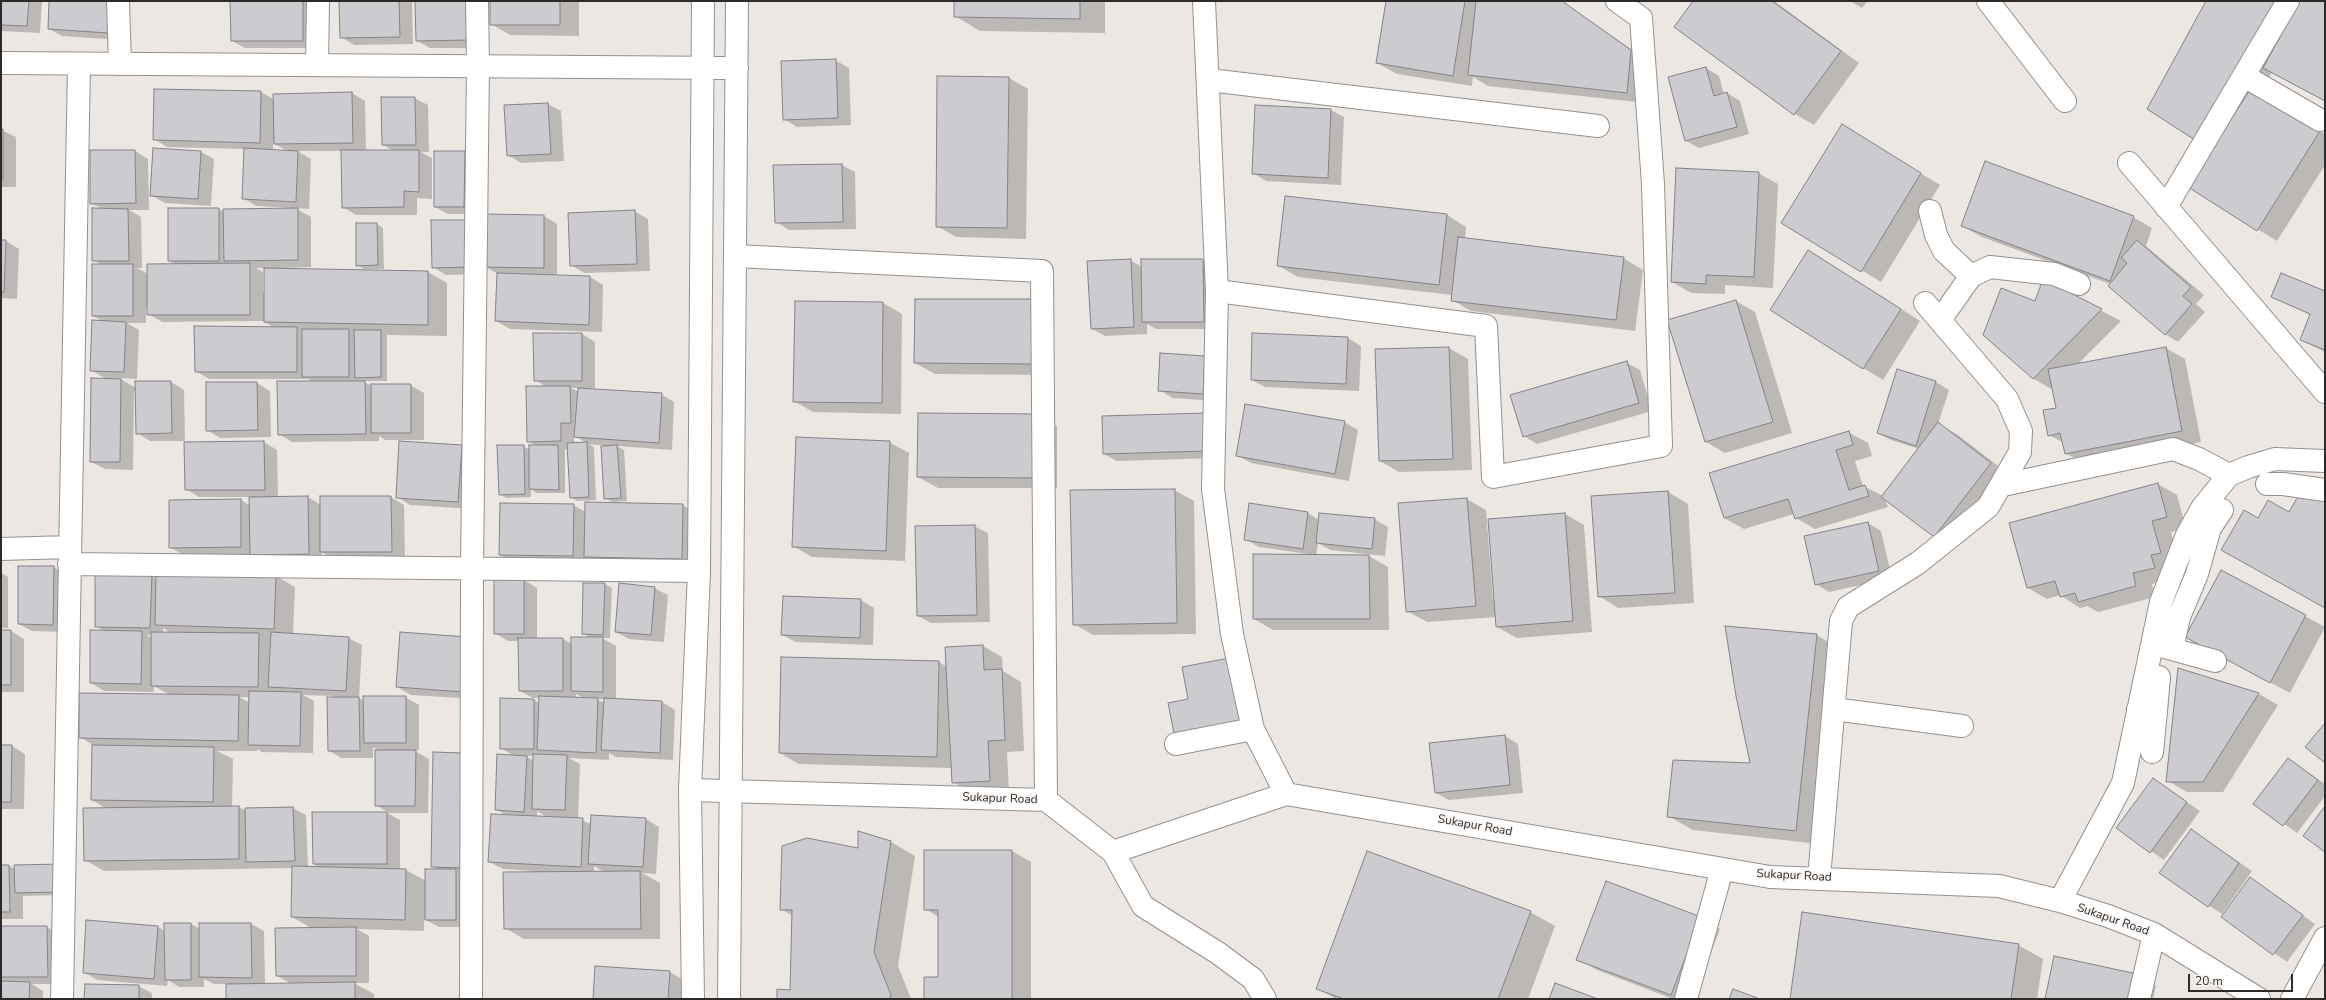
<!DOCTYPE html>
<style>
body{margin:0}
#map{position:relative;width:2326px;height:1000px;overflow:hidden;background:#ece7e3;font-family:"Nunito Sans",sans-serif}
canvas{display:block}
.frame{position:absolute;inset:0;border:2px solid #2d2b2a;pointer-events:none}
.scale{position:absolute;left:2188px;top:974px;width:105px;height:18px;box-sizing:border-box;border:2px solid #2d2b2a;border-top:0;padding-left:5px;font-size:12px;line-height:14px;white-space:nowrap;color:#2d2b2a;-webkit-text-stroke:3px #f9f4f1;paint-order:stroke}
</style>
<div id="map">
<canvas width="2326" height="1000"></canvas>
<div class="frame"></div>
<div class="scale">20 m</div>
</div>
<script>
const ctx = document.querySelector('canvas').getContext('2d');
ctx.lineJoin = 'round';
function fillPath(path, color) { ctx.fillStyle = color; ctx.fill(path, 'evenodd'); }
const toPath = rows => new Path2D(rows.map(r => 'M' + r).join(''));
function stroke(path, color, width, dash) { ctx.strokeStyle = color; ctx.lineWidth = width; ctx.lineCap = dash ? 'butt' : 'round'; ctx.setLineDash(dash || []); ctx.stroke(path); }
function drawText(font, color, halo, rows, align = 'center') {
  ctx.font = font + ' "Nunito Sans",sans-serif'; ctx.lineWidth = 3; ctx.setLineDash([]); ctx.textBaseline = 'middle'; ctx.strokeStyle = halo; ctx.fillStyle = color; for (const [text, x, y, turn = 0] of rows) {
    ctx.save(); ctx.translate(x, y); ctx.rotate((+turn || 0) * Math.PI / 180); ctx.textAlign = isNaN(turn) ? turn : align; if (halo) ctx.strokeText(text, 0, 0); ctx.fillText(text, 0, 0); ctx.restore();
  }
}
const shadow = toPath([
 [1,1,42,1,40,33,1,31],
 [50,1,121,40,62,36,49,29],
 [231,1,316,1,316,48,245,48,232,41],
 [340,1,412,1,413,44,354,45,341,37],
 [416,1,483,48,430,48,417,41],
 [491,1,579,1,579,36,510,35,491,24],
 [955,1,1105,1,1105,33,980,31,955,16],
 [1387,1,1561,1,1650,62,1646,103,1488,86,1473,77,1472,86,1397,74,1377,63],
 [1694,1,1774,1,1859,63,1814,125,1795,114],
 [1850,1,1868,1,1862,8],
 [2208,1,2325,1,2325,101,2272,72,2259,94,2325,134,2325,165,2277,241,2189,187],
 [835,60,849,68,851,125,797,127,784,119],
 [1706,68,1719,76,1724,94,1727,93,1740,101,1749,134,1699,148,1686,141],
 [1009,78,1028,89,1026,239,956,237,937,226],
 [155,90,261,92,275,100,274,95,352,93,365,101,366,151,394,151,383,145,414,98,428,105,429,152,421,152,432,158,432,199,417,198,417,215,356,215,343,207,342,151,297,151,311,159,309,209,295,208,311,217,311,267,279,268,279,270,428,272,447,283,447,336,387,335,387,381,362,381,372,386,410,385,424,393,424,440,385,440,379,436,379,441,292,442,279,434,314,382,308,379,209,379,196,371,275,328,263,321,162,322,148,314,148,308,146,308,146,323,127,323,139,330,137,379,119,378,136,388,171,382,184,390,185,441,150,441,137,433,136,391,134,391,133,470,105,469,91,462,106,379,91,370,104,322,93,316,102,265,93,260,103,209,91,203,135,151,148,159,149,210,129,210,141,217,142,268,137,268,148,274,176,265,169,261,219,209,224,212,290,210,291,208,256,206,243,198,245,149,167,147,154,139],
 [273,143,288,151,273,151],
 [256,268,265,268,265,292,263,292,263,272],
 [548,104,561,111,564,161,521,163,508,155,505,106],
 [1331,110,1344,117,1341,185,1266,181,1253,173],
 [1,130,16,137,16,187,1,187],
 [1861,137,1940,185,1881,282,1783,223],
 [201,152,214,159,211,206,165,203,151,195],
 [465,152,478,160,477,214,448,214,435,207],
 [842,165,855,172,856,229,789,230,776,222],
 [1758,173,1778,184,1773,288,1725,285,1725,294,1691,293,1672,282],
 [634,211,648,219,650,271,584,273,571,265],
 [485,215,544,216,557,224,557,276,590,277,603,285,602,332,510,329,496,321,498,274,484,266],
 [1447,215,1466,227,1465,239,1623,258,1643,270,1635,331,1471,311,1452,300,1452,295,1298,277,1279,266],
 [2133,217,2152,228,2146,246,2204,295,2196,304,2205,312,2178,342,2165,334,2110,284,1982,237,1962,226],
 [432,221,482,274,446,275,433,267],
 [377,224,383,228,384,269,364,269,357,265],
 [1,241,6,241,19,249,17,299,1,298],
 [1130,260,1142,267,1142,260,1203,260,1216,267,1217,329,1156,329,1147,324,1147,334,1105,336,1092,329],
 [1827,262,1920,321,1883,380,1863,368],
 [2043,280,2121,321,2078,364,2166,348,2185,359,2201,442,2085,464,2065,453,2064,443,2049,435,2057,409,2053,390,2034,379,1985,335,2036,302],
 [2325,292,2325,352,2301,340,2311,315,2272,297],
 [916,300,1053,375,935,374,915,363],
 [1736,301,1755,312,1792,433,1725,453,1706,442],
 [883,303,902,314,901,414,813,412,794,401],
 [582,334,595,342,595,388,587,388,587,390,661,394,674,402,672,450,617,446,624,450,627,501,612,502,605,498,607,446,589,444,594,447,596,500,577,501,571,497,568,449,565,449,565,493,536,493,531,489,531,497,506,498,500,494,523,446,530,450,536,446,528,441,547,387,535,380],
 [571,388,579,388,579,392],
 [574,436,587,443,574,444],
 [1348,338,1361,346,1359,391,1265,387,1252,380],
 [1449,348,1468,359,1472,470,1399,472,1380,461],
 [1205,357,1216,401,1173,398,1159,390],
 [1627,363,1640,370,1652,411,1537,444,1524,436],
 [1936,382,1949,390,1938,424,1958,435,2010,475,1954,548,1885,499,1888,507,1815,529,1796,518,1794,514,1744,529,1724,518,1848,432,1868,443,1872,456,1855,461,1863,486,1883,496,1919,449,1891,440,1878,433],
 [257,383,270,391,271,437,220,438,207,430],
 [1205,414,1220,458,1117,461,1104,454],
 [1038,415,1057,426,1057,488,938,488,918,477],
 [1344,422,1358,430,1349,481,1251,463,1237,455],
 [264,442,277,450,278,498,308,497,321,505,391,497,404,505,405,559,335,559,321,552,322,562,264,562,252,554,183,555,170,547,241,500,251,506,250,497,199,497,186,489,185,443],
 [889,442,909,453,905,561,812,557,793,546],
 [462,446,475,454,471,509,410,505,397,497],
 [2158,484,2177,495,2186,528,2171,532,2180,564,2173,579,2152,584,2155,597,2098,612,2087,606,2080,608,2060,595,2047,599,2028,588],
 [1174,490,1194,501,1196,634,1093,635,1074,624],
 [1668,492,1688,504,1694,603,1618,608,1599,596,1593,497],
 [1467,499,1486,510,1493,600,1565,514,1584,525,1592,632,1517,638,1497,627,1497,617,1427,622,1407,611],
 [573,505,586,512,683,505,696,513,695,566,598,564,586,557,586,563,513,562,500,555],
 [1250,505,1308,513,1319,520,1374,519,1388,527,1385,556,1330,550,1318,543,1316,556,1369,556,1388,567,1389,630,1273,630,1254,619,1308,554,1259,547,1245,539],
 [1868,523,1881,531,1892,578,1829,592,1816,584],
 [974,526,988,533,990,622,931,623,918,616],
 [54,567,67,575,66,632,32,631,19,624],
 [2222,571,2325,627,2290,693,2206,648],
 [1,573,8,577,8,628,1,628],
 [151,576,157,579,276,576,295,587,293,634,348,638,362,645,359,698,364,701,405,697,419,705,419,750,413,750,429,759,428,813,387,813,400,820,400,870,406,870,426,881,439,870,432,866,464,754,469,927,439,927,424,919,424,931,357,929,369,936,369,983,354,983,374,994,374,999,227,999,227,984,214,984,204,979,204,987,179,987,168,980,167,986,97,980,84,972,158,927,165,931,191,924,200,929,200,924,251,924,264,931,265,984,292,984,277,976,313,929,292,917,293,868,104,871,85,860,107,809,92,800,93,745,80,737,170,695,154,686,154,692,104,691,91,683,105,632,96,626],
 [163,628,171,633,163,633],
 [146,635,152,635,152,638],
 [303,695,334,696,329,751,342,758,373,758,373,747,380,751,376,805,389,813,313,813,314,864,320,868,308,867,306,815,293,808,246,811,239,807,232,807,233,759,217,751,257,751,257,749,262,752,313,753,314,701],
 [239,697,250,697,250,703],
 [495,579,524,580,537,588,537,639,563,639,572,644,591,638,583,634,584,584,605,584,612,588,610,638,602,638,616,646,616,700,662,702,675,710,673,760,616,757,609,753,609,760,569,758,580,764,578,819,591,824,646,819,659,827,656,874,642,873,660,883,660,939,524,939,505,928,534,871,503,869,489,862,507,816,496,809,514,756,501,748,534,700,540,703,540,698,533,698,520,691,519,641,508,641,495,633],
 [576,694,586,699,576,699],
 [596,699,605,699,604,703],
 [525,756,534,756,534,761],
 [537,811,548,818,537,817],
 [594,866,604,872,594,872],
 [654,588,668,595,664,642,629,639,616,632],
 [861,600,874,608,873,645,796,642,782,635],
 [1,631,11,631,24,639,24,692,1,692],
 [401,633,476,699,411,695,397,687],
 [1816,635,1841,649,1820,844,1693,830,1668,816,1752,764],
 [983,646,1002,657,1003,671,1021,682,1024,751,1007,752,1009,792,972,793,953,782,952,768,799,764,780,753,782,658,939,662,947,667],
 [2179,669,2259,694,2278,705,2223,792,2187,792,2168,781],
 [1505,736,1518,744,1523,793,1449,800,1436,793],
 [1,746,12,746,25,754,24,809,1,809],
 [2288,759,2325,784,2325,796,2297,833,2255,803],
 [2153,779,2200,811,2164,860,2117,828],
 [2191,830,2252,871,2222,914,2160,873],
 [891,842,915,856,898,966,911,999,778,999,791,991,793,916,781,909,858,849],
 [1012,851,1031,862,1031,999,925,999,939,978,939,917,925,909],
 [1,866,9,866,67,895,23,896,23,919,1,919],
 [2250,878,2315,924,2287,962,2223,917],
 [1530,912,1555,926,1528,999,1336,999,1317,988],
 [1701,918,1720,929,1693,999,1673,999,1597,970,1578,959],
 [1,927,47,927,60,935,61,984,32,984,43,991,43,999,1,999],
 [2018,945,2043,959,2037,999,1791,999],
 [596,967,670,972,683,980,682,999,594,999],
 [2137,975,2156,986,2153,999,2046,999],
 [138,986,152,993,152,999,85,999]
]);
const building = toPath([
 [1,1,29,1,27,26,1,25,1,1],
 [49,1,109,1,108,33,48,29,49,1],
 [230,1,303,1,303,41,231,41,230,1],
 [339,1,399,1,400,37,340,38,339,1],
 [415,1,469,1,470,40,416,41,415,1],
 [490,1,560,1,560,25,490,25,490,1],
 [954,1,1080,1,1080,19,954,17,954,1],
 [1386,1,1465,1,1453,76,1376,63,1386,1],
 [1476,1,1562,1,1631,50,1627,93,1468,75,1476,1],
 [1693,1,1772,1,1841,51,1794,115,1674,27,1693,1],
 [2206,1,2281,1,2198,142,2147,109,2206,1],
 [2300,1,2325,1,2325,101,2263,68,2300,1],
 [836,59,838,118,783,120,781,61,836,59],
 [1706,67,1714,96,1727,92,1737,127,1685,141,1668,77,1706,67],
 [937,76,1009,77,1007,228,936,227,937,76],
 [2251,88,2320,131,2257,231,2188,187,2251,88],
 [154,89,261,91,260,143,153,140,154,89],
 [352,92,353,143,274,144,273,94,352,92],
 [381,97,415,97,416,145,382,145,381,97],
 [548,103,551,154,507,156,504,105,548,103],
 [1255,105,1331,109,1328,178,1252,174,1255,105],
 [1842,124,1921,173,1861,272,1781,223,1842,124],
 [1,129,3,129,3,180,1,180,1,129],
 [153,148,201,151,198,199,150,196,153,148],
 [244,148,298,151,296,202,242,199,244,148],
 [90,150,135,150,136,203,90,204,90,150],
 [341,150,419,150,419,192,404,191,404,207,342,208,341,150],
 [434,151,465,151,464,207,434,207,434,151],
 [1985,161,2134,216,2110,281,1961,226,1985,161],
 [842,164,843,222,775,223,773,165,842,164],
 [1676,168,1759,172,1754,277,1706,275,1706,284,1671,282,1676,168],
 [1285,196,1447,214,1439,285,1277,266,1285,196],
 [92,208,128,209,129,261,92,261,92,208],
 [168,208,219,208,219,261,168,261,168,208],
 [298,208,298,260,224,261,223,209,298,208],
 [635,210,637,264,570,266,568,213,635,210],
 [484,214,544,215,544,268,483,267,484,214],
 [431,220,468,220,469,267,432,268,431,220],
 [356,223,377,223,378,265,356,266,356,223],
 [1458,237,1624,257,1616,320,1451,301,1458,237],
 [1,240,6,240,4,292,1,292,1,240],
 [2137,240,2191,287,2183,296,2192,304,2165,335,2108,286,2127,263,2121,258,2137,240],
 [1808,250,1901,309,1863,369,1770,310,1808,250],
 [1131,259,1134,327,1091,329,1087,261,1131,259],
 [1141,259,1203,259,1204,322,1142,322,1141,259],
 [250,263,250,315,147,315,147,264,250,263],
 [92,264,133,264,133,316,92,316,92,264],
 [264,268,428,271,428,325,264,322,264,268],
 [497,273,590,276,589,325,495,321,497,273],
 [2281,273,2325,291,2325,350,2300,340,2310,314,2271,297,2281,273],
 [2043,279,2102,309,2033,379,1983,335,2001,288,2035,301,2043,279],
 [915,299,1034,299,1034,364,914,363,915,299],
 [1736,300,1773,422,1705,442,1667,320,1736,300],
 [795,301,883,302,882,403,793,402,795,301],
 [92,320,126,322,124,372,90,371,92,320],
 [194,326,297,327,297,372,195,372,194,326],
 [302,329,349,329,349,377,302,377,302,329],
 [354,330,381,330,381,377,355,378,354,330],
 [533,333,582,333,582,381,534,381,533,333],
 [1252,333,1348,337,1346,384,1251,380,1252,333],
 [1449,347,1453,459,1379,461,1375,349,1449,347],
 [2166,347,2182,431,2065,454,2060,433,2048,436,2043,410,2056,408,2048,369,2166,347],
 [1160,353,1205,356,1203,394,1158,391,1160,353],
 [1627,361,1639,403,1523,437,1510,395,1627,361],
 [1897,369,1936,381,1916,446,1877,433,1897,369],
 [91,378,121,379,120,462,90,462,91,378],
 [135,381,171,381,172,433,136,434,135,381],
 [277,381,365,381,366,434,278,435,277,381],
 [206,382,257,382,258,430,206,431,206,382],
 [371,384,411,384,411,433,371,433,371,384],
 [526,386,570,386,571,423,561,423,561,441,527,442,526,386],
 [578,388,662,393,659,443,574,437,578,388],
 [1245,404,1345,421,1335,474,1236,456,1245,404],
 [918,413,1038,414,1038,478,917,477,918,413],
 [1205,413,1207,451,1103,454,1102,416,1205,413],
 [1938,422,1991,463,1934,537,1881,497,1938,422],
 [1849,431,1853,445,1836,450,1849,490,1865,485,1869,496,1795,519,1788,499,1724,518,1709,473,1849,431],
 [796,437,890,441,886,551,792,547,796,437],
 [264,441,265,490,185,490,184,442,264,441],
 [399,441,462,445,458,502,396,498,399,441],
 [587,442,589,497,570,498,567,443,587,442],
 [497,445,524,445,525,494,499,495,497,445],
 [529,445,558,445,559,490,529,489,529,445],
 [617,445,621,498,604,499,601,446,617,445],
 [2158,483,2167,517,2152,521,2161,553,2151,555,2155,568,2133,573,2136,586,2078,602,2075,593,2060,597,2055,581,2027,588,2009,523,2158,483],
 [1175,489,1177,623,1073,625,1070,490,1175,489],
 [2302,489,2325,501,2325,608,2221,550,2244,510,2258,518,2268,500,2289,512,2302,489],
 [1668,491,1675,593,1598,597,1591,496,1668,491],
 [308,496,309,554,250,555,249,497,308,496],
 [320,496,391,496,392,552,320,552,320,496],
 [1467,498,1476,606,1406,612,1398,503,1467,498],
 [241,499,241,547,169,548,169,500,241,499],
 [585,502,683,504,682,559,584,557,585,502],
 [500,503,574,504,573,556,499,555,500,503],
 [1249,503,1308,512,1303,549,1244,540,1249,503],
 [1319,513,1375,518,1372,549,1316,543,1319,513],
 [1565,513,1573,621,1496,627,1488,519,1565,513],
 [1868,522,1879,571,1815,585,1804,536,1868,522],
 [975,525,977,615,917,616,915,526,975,525],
 [1253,554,1369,555,1370,619,1253,619,1253,554],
 [18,566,54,566,53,625,18,624,18,566],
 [2221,570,2306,615,2270,683,2185,637,2221,570],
 [156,571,276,575,274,629,155,625,156,571],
 [95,573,152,575,150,628,95,627,95,573],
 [494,578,524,579,524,634,494,634,494,578],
 [583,583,605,583,603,635,582,634,583,583],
 [619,583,655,587,651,635,615,632,619,583],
 [783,596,861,599,860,638,781,635,783,596],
 [1725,626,1817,634,1796,831,1667,817,1673,760,1750,763,1736,696,1725,626],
 [1,630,11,630,11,685,1,685,1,630],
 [90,630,142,631,141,684,90,683,90,630],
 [151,632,259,633,258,687,151,686,151,632],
 [271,632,349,637,346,691,268,687,271,632],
 [400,632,467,637,463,692,396,687,400,632],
 [571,637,603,637,603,692,571,691,571,637],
 [518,638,563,638,563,691,519,691,518,638],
 [983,645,984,670,1002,669,1005,740,988,741,990,781,952,783,945,647,983,645],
 [781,657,939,661,937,757,779,753,781,657],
 [1229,658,1242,726,1175,738,1168,703,1188,699,1182,667,1229,658],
 [2178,668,2259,693,2203,782,2166,782,2178,668],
 [249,691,301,692,300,746,248,745,249,691],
 [79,693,239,695,238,741,79,738,79,693],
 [363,696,406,696,406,743,364,743,363,696],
 [539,696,598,698,596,753,537,750,539,696],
 [327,697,359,697,360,751,328,751,327,697],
 [500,698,534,699,534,749,500,749,500,698],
 [604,698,662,701,660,753,601,750,604,698],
 [2325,723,2325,763,2305,747,2325,723],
 [1505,735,1510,785,1435,793,1429,743,1505,735],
 [1,745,12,745,11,802,1,802,1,745],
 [92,745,214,747,213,802,91,800,92,745],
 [375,750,416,750,415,806,375,806,375,750],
 [433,752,464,753,462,868,431,867,433,752],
 [497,754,527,756,524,812,495,810,497,754],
 [533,754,567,755,565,810,532,809,533,754],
 [2288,758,2318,780,2283,826,2253,804,2288,758],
 [2153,778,2187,802,2150,853,2116,828,2153,778],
 [239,806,239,859,84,861,83,808,239,806],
 [2325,806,2325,852,2303,836,2325,806],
 [293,807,295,861,246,862,245,808,293,807],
 [312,812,387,812,387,864,313,864,312,812],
 [491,814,583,818,581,867,488,862,491,814],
 [591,815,646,818,643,867,588,864,591,815],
 [2191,829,2239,863,2208,907,2159,873,2191,829],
 [858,831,891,841,874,952,891,995,889,999,777,999,777,989,790,990,792,910,780,910,782,846,807,838,858,848,858,831],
 [924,850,1012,850,1012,999,924,999,924,977,938,977,938,910,924,910,924,850],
 [1367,851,1531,911,1498,999,1344,999,1316,989,1367,851],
 [61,864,61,892,15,893,14,865,61,864],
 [1,865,9,865,10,912,1,912,1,865],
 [292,866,406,869,405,920,291,917,292,866],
 [425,869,456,869,456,920,425,920,425,869],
 [640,871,641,929,504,929,503,872,640,871],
 [2250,877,2303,915,2273,955,2221,917,2250,877],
 [1606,881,1701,917,1671,995,1576,960,1606,881],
 [1802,912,2019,944,2011,999,1790,999,1802,912],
 [86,920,158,926,154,979,83,973,86,920],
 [164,923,191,923,191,980,165,980,164,923],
 [199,923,251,923,252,978,199,977,199,923],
 [1,926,47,926,48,977,1,977,1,926],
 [356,927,356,976,276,976,275,928,356,927],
 [2054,956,2137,974,2132,999,2045,999,2054,956],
 [595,966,670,971,668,999,593,999,595,966],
 [1,981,30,982,29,999,1,999,1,981],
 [355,982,355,999,226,999,226,984,355,982],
 [1555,983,1598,999,1549,999,1555,983],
 [85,984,139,985,139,999,84,999,85,984],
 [1733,989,1760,999,1729,999,1733,989]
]);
const minor = toPath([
 [118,1,120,64],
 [1204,1,1217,291,1213,489,1232,634,1253,729,1286,794],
 [1988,1,2065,101],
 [317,65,318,1],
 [2244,76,2320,120],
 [1209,80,1598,126],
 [2129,163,2325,392],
 [2166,207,2288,1],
 [1930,211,1936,235,1944,251,1971,276],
 [735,256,1042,271,1046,800],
 [1217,291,1486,326,1493,477,1661,446,1653,184,1641,18,1617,1],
 [1940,320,1971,276,1990,267,2054,274,2079,284],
 [2267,484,2283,484,2325,490],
 [2003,485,2173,449,2199,459,2229,475],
 [1,549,69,547],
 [69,564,699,571],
 [2157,645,2215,661],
 [2172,649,2179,617,2197,574,2210,528,2222,510],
 [1834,709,1962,726],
 [2138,709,2156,711,2152,752],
 [2156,711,2159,677],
 [1176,744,1253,729],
 [690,790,1046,800,1113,852,1286,794,1770,877,1999,886,2060,901,2108,916,2154,934,2259,999],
 [1113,852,1143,906,1218,953,1253,979,1265,999],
 [1819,878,1841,621,1848,607,1918,563,1988,507,2020,452,2021,431,2007,399,1925,303],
 [2060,901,2123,783,2161,602,2187,535,2202,508,2229,475,2248,467,2275,459,2325,461],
 [62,999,79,64],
 [471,999,472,568,478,66,477,1],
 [1686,999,1722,869],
 [2139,999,2154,934],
 [2292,999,2325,938]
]);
const tertiary = toPath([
 [1,63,737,68],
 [693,999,690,790,699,571,703,1],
 [729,999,737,1]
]);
const streetNames = [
 ["Sukapur Road",1000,799,2],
 ["Sukapur Road",1475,826,10],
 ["Sukapur Road",1794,876,3],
 ["Sukapur Road",2113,920,19]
];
fillPath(shadow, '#0003');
fillPath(building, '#cbcbd0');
stroke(building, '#828287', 1);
stroke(minor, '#95908d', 24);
stroke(tertiary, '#95908d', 24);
stroke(minor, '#fff', 22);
stroke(tertiary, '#fff', 22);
drawText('12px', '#2d2b2a', '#f9f4f1', streetNames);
</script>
